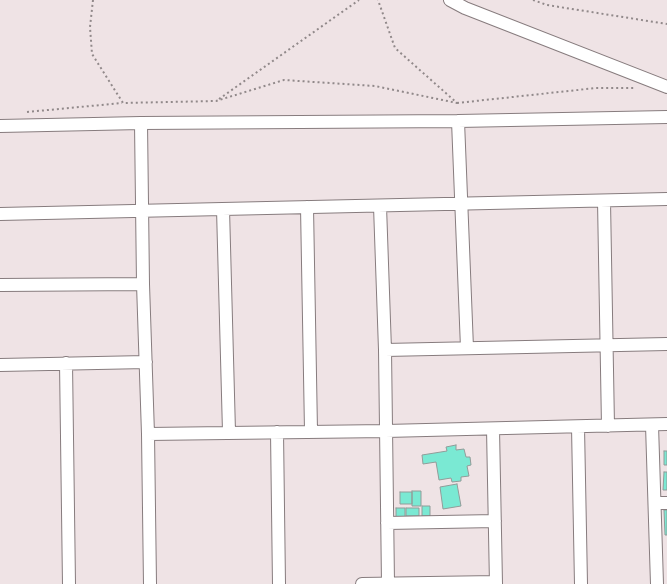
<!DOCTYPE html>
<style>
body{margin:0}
canvas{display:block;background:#efe3e5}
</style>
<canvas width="667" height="584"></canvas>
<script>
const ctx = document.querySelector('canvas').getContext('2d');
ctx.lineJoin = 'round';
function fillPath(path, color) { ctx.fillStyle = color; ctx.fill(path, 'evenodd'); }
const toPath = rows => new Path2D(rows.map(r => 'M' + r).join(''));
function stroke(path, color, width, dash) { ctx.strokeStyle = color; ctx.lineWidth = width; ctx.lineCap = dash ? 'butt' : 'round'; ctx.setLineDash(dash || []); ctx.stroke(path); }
const building = toPath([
 [456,445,456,450,464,449,466,457,470,457,471,465,467,466,469,476,461,477,461,481,452,482,451,478,439,480,436,462,423,464,422,455,447,451,446,447,456,445],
 [664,451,667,451,667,465,664,465,664,451],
 [664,472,667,472,667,490,663,490,664,472],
 [457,484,461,506,443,509,440,487,457,484],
 [412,491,421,491,421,506,412,506,412,491],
 [400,492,412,492,412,504,400,504,400,492],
 [422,506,430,506,430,516,422,516,422,506],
 [396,508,405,508,405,517,396,517,396,508],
 [406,508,419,508,419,516,406,516,406,508],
 [664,510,667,510,667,535,665,535,664,510]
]);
const path = toPath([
 [93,0,90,27,92,54,123,103,216,101,284,80,375,86,457,103,395,48,378,0],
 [533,0,547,5,667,24],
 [219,99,359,0],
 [457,103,596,88,635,88],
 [27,112,122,103]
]);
const street = toPath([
 [450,0,465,8,667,87],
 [458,121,467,348],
 [141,123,143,284,148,434,150,584],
 [0,126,141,123,458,121,667,117],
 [604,201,608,426],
 [380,206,385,350,388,583],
 [307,207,311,431],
 [223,209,229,432],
 [0,214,667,199],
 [0,285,143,284],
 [385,350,667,344],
 [66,363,69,584],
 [0,365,146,362],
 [652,425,657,584],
 [578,427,581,584],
 [493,429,496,584],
 [277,432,279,584],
 [148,434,386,431,667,424],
 [655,503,667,503],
 [387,523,495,521],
 [362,584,496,582]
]);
fillPath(building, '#7ae9d3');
stroke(building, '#919c99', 1);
stroke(street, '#877c7e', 14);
stroke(path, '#91898a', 2, [2, 3]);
stroke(street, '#fff', 12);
</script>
